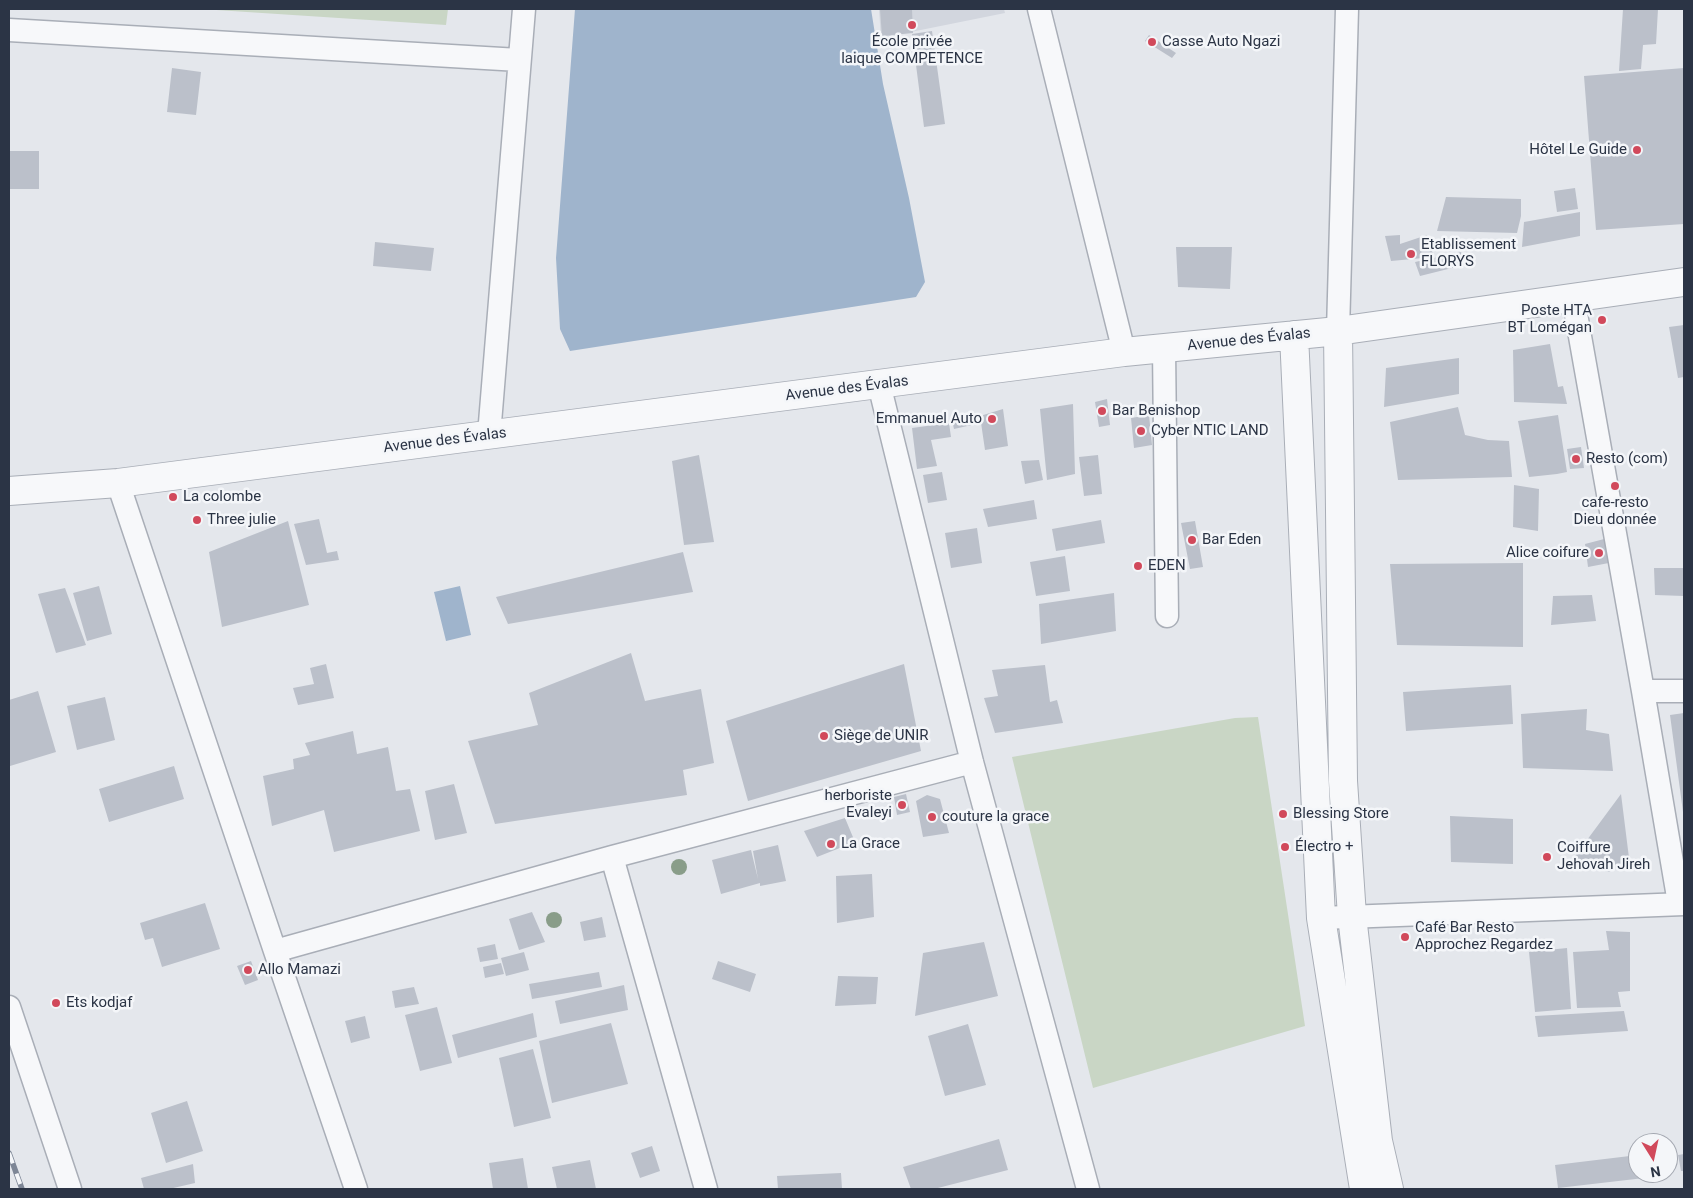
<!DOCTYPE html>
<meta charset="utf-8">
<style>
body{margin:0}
#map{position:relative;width:1693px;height:1198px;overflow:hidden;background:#e4e7ec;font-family:Roboto,sans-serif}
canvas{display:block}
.frame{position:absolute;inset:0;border:10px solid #2b3445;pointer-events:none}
.north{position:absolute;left:1628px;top:1133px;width:50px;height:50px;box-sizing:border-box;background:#f4f6f9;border:1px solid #a4a8b1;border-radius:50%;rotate:170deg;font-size:14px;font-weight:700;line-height:20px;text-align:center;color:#2b3445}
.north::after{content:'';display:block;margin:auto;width:18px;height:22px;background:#d1495b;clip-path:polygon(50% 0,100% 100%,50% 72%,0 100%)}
</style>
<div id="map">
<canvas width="1693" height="1198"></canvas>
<div class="frame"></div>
<div class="north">N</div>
</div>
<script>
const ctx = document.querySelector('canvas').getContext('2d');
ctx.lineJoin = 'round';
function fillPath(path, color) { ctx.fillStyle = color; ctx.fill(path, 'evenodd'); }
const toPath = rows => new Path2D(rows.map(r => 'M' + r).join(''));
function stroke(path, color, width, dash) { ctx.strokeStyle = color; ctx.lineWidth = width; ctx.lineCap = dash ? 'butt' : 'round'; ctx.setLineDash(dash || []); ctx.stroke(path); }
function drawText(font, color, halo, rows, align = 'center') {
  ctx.font = font + ' Roboto,sans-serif'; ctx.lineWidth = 5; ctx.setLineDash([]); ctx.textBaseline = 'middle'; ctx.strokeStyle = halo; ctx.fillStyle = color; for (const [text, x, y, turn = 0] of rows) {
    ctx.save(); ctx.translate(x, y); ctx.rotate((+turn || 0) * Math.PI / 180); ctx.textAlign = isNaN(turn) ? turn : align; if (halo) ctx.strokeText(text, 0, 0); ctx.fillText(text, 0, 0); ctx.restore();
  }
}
const built = toPath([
 [879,9,1004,9,1005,13,881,38]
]);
const green = toPath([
 [201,9,448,9,446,25],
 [1258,717,1305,1026,1093,1088,1012,757,1235,718]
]);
const water = toPath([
 [575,9,871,9,883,84,909,198,925,282,916,297,570,351,560,329,556,258],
 [460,586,471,635,446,641,434,592]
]);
const building = toPath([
 [880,9,912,9,913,33,882,36],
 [1623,9,1658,9,1656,44,1643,45,1641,69,1619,71],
 [932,31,945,124,924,127,912,34],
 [1149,35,1176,53,1172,58,1145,41],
 [172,68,201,72,196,115,167,112],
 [1684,68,1684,224,1596,230,1584,76],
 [9,151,39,151,39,189,9,189],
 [1575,188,1578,209,1557,212,1554,191],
 [1446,197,1521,199,1521,216,1517,233,1437,231],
 [1580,212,1580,236,1522,247,1524,222],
 [1400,235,1400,244,1427,235,1434,257,1391,261,1385,236],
 [375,242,434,248,431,271,373,266],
 [1176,247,1232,247,1230,289,1178,287],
 [1461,252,1464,265,1420,276,1415,262],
 [1684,325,1684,377,1678,378,1669,327],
 [1550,344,1558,387,1563,386,1567,404,1514,402,1513,350],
 [1459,358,1459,394,1384,407,1386,368],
 [1107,399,1110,425,1099,427,1095,402],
 [1073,404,1075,474,1047,480,1040,409],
 [1458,407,1465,435,1488,440,1509,441,1512,477,1398,480,1390,422],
 [1003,409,1008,446,985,450,980,416],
 [975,415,976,424,954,429,952,420],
 [1149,415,1152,445,1134,448,1131,418],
 [1558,415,1567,472,1557,474,1529,477,1518,421],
 [949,423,951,437,931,440,937,466,917,469,912,428],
 [1581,447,1584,468,1570,469,1567,449],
 [699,455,714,542,684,545,672,461],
 [1098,455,1102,494,1084,496,1079,457],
 [1039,460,1043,480,1025,484,1021,461],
 [942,472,947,500,928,503,923,475],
 [1514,485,1539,489,1538,531,1513,527],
 [1034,500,1037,519,988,527,983,509],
 [319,519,327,553,337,551,339,560,306,565,294,524],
 [1101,520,1105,543,1056,551,1052,529],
 [288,521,309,605,222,627,209,552],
 [1195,521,1203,567,1190,569,1181,523],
 [977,528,982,563,951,568,945,533],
 [1608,538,1614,562,1588,567,1585,544],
 [683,552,693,592,508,624,496,597],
 [1065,556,1070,591,1036,596,1030,562],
 [1523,563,1523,647,1397,645,1390,564],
 [1654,568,1684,568,1684,596,1655,595],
 [99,586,112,634,87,641,73,593],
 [65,588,86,645,56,653,38,594],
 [1114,593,1116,631,1041,644,1039,604],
 [1592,595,1596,621,1551,625,1553,596],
 [631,653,645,701,701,689,714,763,683,770,687,795,495,824,468,741,538,725,529,693],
 [326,664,334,698,298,705,293,688,314,684,310,668],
 [904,664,921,751,748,801,726,721],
 [1045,665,1050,702,1057,700,1063,723,995,733,984,698,998,696,992,670],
 [1511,685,1513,724,1406,731,1403,692],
 [38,691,56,752,10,766,9,761,9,700],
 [105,697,115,740,77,750,67,706],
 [1587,709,1586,730,1609,734,1613,771,1523,768,1521,714],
 [1684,713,1684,812,1683,812,1670,715],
 [353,731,357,754,388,747,396,791,410,789,420,831,334,852,324,810,272,826,263,776,294,769,293,759,310,755,305,743],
 [174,766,184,799,109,822,99,789],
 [454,784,467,833,435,840,425,791],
 [906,794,910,812,897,815,894,797],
 [1621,794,1629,858,1609,872,1570,863],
 [927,795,940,799,949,833,923,837,916,801],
 [1450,816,1513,819,1513,864,1451,862],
 [845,818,855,842,817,857,804,831],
 [778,845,786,881,760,886,760,883,721,894,712,860,751,850,758,879,753,851],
 [872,874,874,917,837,923,836,876],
 [205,903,220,949,162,967,153,938,145,940,140,923],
 [532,912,545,942,519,950,509,919],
 [602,917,606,937,584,941,580,922],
 [1606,931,1630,932,1630,991,1618,992,1621,1007,1577,1008,1573,952,1609,950],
 [984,942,998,996,915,1016,923,953],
 [495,944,498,959,480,962,477,948],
 [1567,948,1571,1009,1535,1012,1529,952],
 [524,952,529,970,506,976,501,958],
 [251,961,258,980,245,985,237,966],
 [718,961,756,974,750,992,712,979],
 [501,963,504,974,485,978,483,967],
 [599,972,602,987,532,999,529,984],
 [838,976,878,977,876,1004,835,1006],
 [624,985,628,1010,560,1024,555,1001],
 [414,987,419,1004,395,1008,392,991],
 [437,1007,452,1063,420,1071,405,1015],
 [1624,1011,1628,1031,1538,1037,1535,1016],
 [533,1013,537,1037,458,1058,452,1035],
 [365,1016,370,1038,351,1043,345,1021],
 [611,1023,628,1084,552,1103,539,1041],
 [968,1024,986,1085,945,1096,928,1036],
 [533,1049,551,1118,514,1127,499,1058],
 [187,1101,203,1151,166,1163,151,1113],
 [999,1139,1008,1170,934,1189,911,1189,903,1167],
 [652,1146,660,1171,640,1178,631,1153],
 [1684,1154,1684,1171,1681,1171,1678,1155],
 [1638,1155,1638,1173,1670,1173,1670,1175,1558,1188,1555,1165],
 [523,1158,528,1189,493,1189,489,1163],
 [590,1160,596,1189,557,1189,552,1167],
 [193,1164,195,1183,169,1189,144,1189,141,1178],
 [841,1173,842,1189,778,1189,777,1176]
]);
const minor = toPath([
 [1039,9,1124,352],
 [9,30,519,60],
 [1573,297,1643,691,1679,903],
 [1338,331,1347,9],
 [1164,348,1167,616],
 [879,384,972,762,1088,1189],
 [489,435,524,9],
 [118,483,275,951,356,1189],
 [1643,691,1684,691],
 [612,857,706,1189],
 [1321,918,1684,904],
 [275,951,612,857,972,762],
 [9,1007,70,1189]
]);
const tertiary = toPath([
 [1338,331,1343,781,1352,916,1378,1141,1389,1189],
 [1294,335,1321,918,1364,1189],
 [9,491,118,483,1124,352,1338,331,1684,282]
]);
const rail = toPath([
 [9,1153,22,1189]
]);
const trees = [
 [679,867],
 [554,920]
];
const markers = [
 [912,25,5,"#d1495b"],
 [1152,42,5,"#d1495b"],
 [1637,150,5,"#d1495b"],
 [1411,254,5,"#d1495b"],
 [1602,320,5,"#d1495b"],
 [1102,411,5,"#d1495b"],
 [992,419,5,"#d1495b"],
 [1141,431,5,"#d1495b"],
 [1576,459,5,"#d1495b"],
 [1615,486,5,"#d1495b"],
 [173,497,5,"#d1495b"],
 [197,520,5,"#d1495b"],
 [1192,540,5,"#d1495b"],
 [1599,553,5,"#d1495b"],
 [1138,566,5,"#d1495b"],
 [824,736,5,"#d1495b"],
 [902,805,5,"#d1495b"],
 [1283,814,5,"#d1495b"],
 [932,817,5,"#d1495b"],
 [831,844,5,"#d1495b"],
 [1285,847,5,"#d1495b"],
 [1547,857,5,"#d1495b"],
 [1405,937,5,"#d1495b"],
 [248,970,5,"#d1495b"],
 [56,1003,5,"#d1495b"]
];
const poiNames = [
 ["École privée",912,42,"center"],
 ["laique COMPETENCE",912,59,"center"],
 ["Casse Auto Ngazi",1162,42],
 ["Hôtel Le Guide",1627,150,"right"],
 ["Etablissement",1421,245],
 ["FLORYS",1421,262],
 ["Poste HTA",1592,311,"right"],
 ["BT Lomégan",1592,328,"right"],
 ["Bar Benishop",1112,411],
 ["Emmanuel Auto",982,419,"right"],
 ["Cyber NTIC LAND",1151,431],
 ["Resto (com)",1586,459],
 ["La colombe",183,497],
 ["cafe-resto",1615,503,"center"],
 ["Dieu donnée",1615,520,"center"],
 ["Three julie",207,520],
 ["Bar Eden",1202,540],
 ["Alice coifure",1589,553,"right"],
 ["EDEN",1148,566],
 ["Siège de UNIR",834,736],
 ["herboriste",892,796,"right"],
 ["Evaleyi",892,813,"right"],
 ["Blessing Store",1293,814],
 ["couture la grace",942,817],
 ["La Grace",841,844],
 ["Électro +",1295,847],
 ["Coiffure",1557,848],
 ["Jehovah Jireh",1557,865],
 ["Café Bar Resto",1415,928],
 ["Approchez Regardez",1415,945],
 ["Allo Mamazi",258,970],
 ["Ets kodjaf",66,1003]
];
const streetNames = [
 ["Avenue des Évalas",1249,340,-6],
 ["Avenue des Évalas",847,389,-7],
 ["Avenue des Évalas",445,441,-7]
];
fillPath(built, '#d2d6de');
fillPath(green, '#c9d6c5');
fillPath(water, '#9fb4cc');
fillPath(building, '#bbc0ca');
stroke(minor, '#a9aeb7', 25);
stroke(tertiary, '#a9aeb7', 30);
stroke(minor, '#f7f8fa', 22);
stroke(tertiary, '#f7f8fa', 28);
stroke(rail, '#7d8696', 5.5);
stroke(rail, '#f4f6f9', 4, [11]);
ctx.fillStyle = '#899d89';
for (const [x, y] of trees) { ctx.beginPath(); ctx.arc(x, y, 8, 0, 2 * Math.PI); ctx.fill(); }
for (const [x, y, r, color] of markers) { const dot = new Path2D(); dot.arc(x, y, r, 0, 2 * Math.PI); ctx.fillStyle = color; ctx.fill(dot); stroke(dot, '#f4f6f9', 2); }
drawText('15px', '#2b3445', '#f4f6f9', poiNames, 'left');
drawText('15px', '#2b3445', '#f4f6f9', streetNames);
</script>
